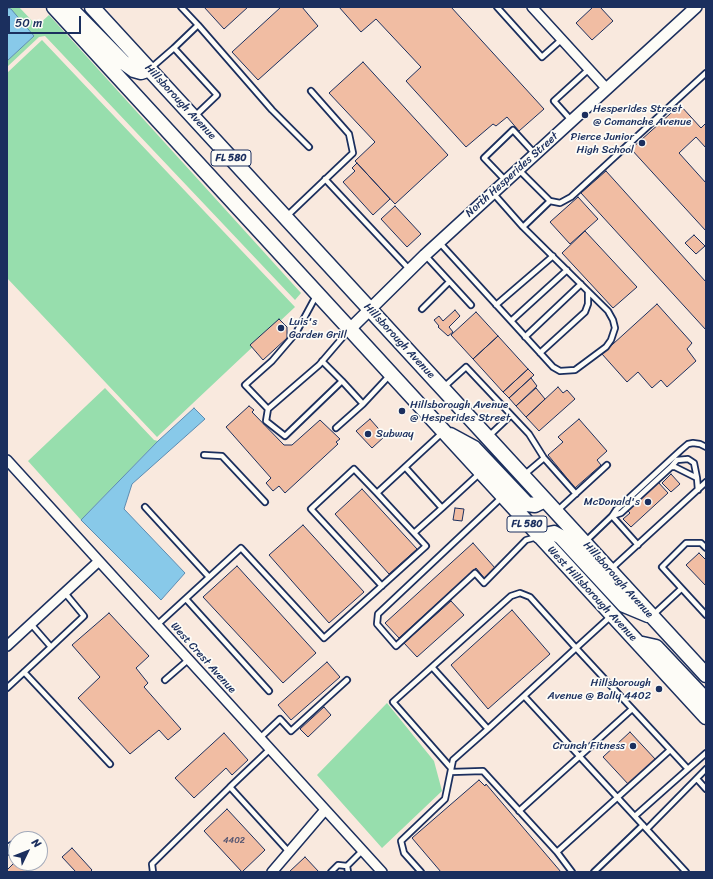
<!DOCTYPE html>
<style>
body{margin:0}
#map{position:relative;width:713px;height:879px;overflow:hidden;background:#f9e9de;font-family:Sriracha,sans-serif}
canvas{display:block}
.frame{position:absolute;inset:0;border:8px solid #1b2f5e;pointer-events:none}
.north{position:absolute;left:8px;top:831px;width:40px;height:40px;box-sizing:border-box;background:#fdfcf7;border:1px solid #a3aaba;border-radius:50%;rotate:47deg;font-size:11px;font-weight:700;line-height:16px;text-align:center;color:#1b2f5e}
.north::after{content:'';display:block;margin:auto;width:14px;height:18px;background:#1b2f5e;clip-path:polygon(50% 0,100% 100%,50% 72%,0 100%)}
.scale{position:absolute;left:8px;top:16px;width:73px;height:18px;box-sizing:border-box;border:2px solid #1b2f5e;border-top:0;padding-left:5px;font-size:12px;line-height:14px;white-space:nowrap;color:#1b2f5e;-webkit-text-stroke:3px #fdfcf7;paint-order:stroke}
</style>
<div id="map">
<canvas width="713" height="879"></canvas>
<div class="frame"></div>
<div class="north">N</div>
<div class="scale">50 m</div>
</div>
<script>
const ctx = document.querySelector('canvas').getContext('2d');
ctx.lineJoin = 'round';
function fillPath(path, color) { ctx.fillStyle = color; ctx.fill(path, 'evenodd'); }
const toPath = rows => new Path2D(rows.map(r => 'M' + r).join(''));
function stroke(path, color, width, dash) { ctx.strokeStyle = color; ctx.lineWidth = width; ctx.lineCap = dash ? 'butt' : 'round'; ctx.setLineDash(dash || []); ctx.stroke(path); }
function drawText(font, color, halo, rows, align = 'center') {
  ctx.font = font + ' Sriracha,sans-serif'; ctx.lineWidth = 3.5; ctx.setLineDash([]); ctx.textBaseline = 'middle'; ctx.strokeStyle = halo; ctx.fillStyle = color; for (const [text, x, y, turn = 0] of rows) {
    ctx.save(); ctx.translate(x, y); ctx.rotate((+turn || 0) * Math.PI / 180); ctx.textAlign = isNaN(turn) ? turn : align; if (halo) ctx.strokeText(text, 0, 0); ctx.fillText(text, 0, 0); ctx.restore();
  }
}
const green = toPath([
 [7,7,19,7,37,26,49,15,301,293,295,300,45,36,39,37,7,67,7,61,34,36],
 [42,40,295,307,157,437,7,278,7,73],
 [105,388,154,440,158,441,81,520,28,461],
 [387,703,434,761,442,791,382,848,317,775]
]);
const water = toPath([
 [7,8,11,9,34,36,7,61,7,8],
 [194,408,205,419,132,484,124,509,185,573,161,600,81,520,158,441,194,408]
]);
const building = toPath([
 [204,7,248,7,224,29,204,7],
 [281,7,302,7,318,26,258,80,232,52,281,7],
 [339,7,451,7,544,109,519,131,507,117,496,126,493,124,466,147,406,81,421,67,376,19,361,32,339,7],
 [593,7,600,7,613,21,592,40,576,23,593,7],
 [363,62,448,155,395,204,355,161,375,142,329,93,363,62],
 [680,105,701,128,706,123,706,148,696,137,679,153,706,183,706,231,631,149,680,105],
 [357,163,390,199,373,215,343,182,355,171,352,168,357,163],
 [606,171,706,282,706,330,581,193,606,171],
 [578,197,598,219,570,244,550,222,578,197],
 [395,206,421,234,407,247,381,219,395,206],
 [585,231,637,287,613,308,562,253,585,231],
 [694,235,705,246,696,254,685,243,694,235],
 [657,304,692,343,687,349,696,361,667,387,661,380,652,388,638,372,627,382,602,354,657,304],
 [455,310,460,316,449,327,453,332,448,336,438,327,439,326,434,320,439,316,443,321,455,310],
 [476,312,498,336,473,359,451,335,476,312],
 [279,319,287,327,287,338,263,360,250,345,279,319],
 [498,336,528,369,503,392,473,359,498,336],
 [528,369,534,375,509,398,503,392,528,369],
 [531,378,537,386,516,406,509,398,531,378],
 [558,387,563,393,567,390,575,399,539,431,526,417,558,387],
 [536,388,545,399,526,417,516,406,536,388],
 [249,406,254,410,252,412,284,445,292,445,320,420,340,439,336,442,338,444,285,493,279,486,273,491,266,483,271,478,226,427,249,406],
 [370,419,385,436,372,448,356,431,370,419],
 [579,419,607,451,597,460,601,465,575,488,548,455,563,442,558,437,579,419],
 [671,474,680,484,671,492,662,483,671,474],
 [658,482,668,493,631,527,623,519,630,513,627,510,658,482],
 [362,489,417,549,389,574,335,514,362,489],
 [455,508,464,509,462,521,453,520,455,508],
 [303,525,364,592,329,623,269,555,303,525],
 [473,543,495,568,484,578,476,568,399,638,385,623,473,543],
 [699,553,706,560,706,586,686,565,699,553],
 [237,566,316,653,283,683,203,597,237,566],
 [451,601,464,615,417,657,404,643,451,601],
 [512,610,550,654,488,709,451,665,512,610],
 [109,613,149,656,136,668,148,683,144,687,181,729,168,740,159,730,130,754,78,698,100,677,72,645,109,613],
 [327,662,340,677,291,720,278,705,327,662],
 [324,707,331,715,308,737,300,729,324,707],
 [630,732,656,760,629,785,603,757,630,732],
 [224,733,248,760,232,775,226,768,194,798,175,778,224,733],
 [479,780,485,786,486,784,561,872,441,872,412,838,479,780],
 [227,809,265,850,242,872,204,831,227,809],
 [72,848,92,870,90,872,76,872,62,857,72,848],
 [305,857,319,872,289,872,305,857],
 [16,861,16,863,20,863,28,872,9,872,7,870,16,861]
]);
const service = toPath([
 [181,7,198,25,174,48,217,95,195,116],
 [497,7,542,57,561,40],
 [198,25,272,110,309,147],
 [151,68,174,48],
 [571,120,554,101,589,69],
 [519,170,550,201,523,227],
 [325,179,410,270],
 [506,181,484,158,513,130,535,154],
 [550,201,560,203,571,197,706,73],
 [287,216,353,153,349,134,311,91],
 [439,242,553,367,560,371,575,370,606,347,611,340,615,328,613,320,608,311,523,227,493,193],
 [425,255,471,305],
 [496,305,553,256],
 [422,309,449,282],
 [511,321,567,270],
 [349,330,319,365,268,409,266,421,285,436,342,381,363,404,389,376],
 [525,337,581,284],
 [540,353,585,312,588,304,588,292],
 [322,361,342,381],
 [444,387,466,367,529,434,544,458,576,494],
 [268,409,245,385,272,361,296,333,316,296],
 [336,428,363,404],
 [489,436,510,416],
 [204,455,222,456,265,502],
 [405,467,442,508,480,473],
 [671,467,677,460,688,459,694,463,697,478],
 [524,475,544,458],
 [377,493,414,533],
 [501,498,378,614,377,624,396,646,475,573,484,583,526,540,537,537],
 [145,507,209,577],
 [557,511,607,465],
 [612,516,621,513,671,467,675,467,697,478,698,490],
 [612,516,638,545],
 [586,541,612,516,616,510,681,450,688,444,693,443,700,444,706,447],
 [706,548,701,543,686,543,662,567,706,615],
 [611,569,706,482],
 [382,586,311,509,354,469,377,493,443,432],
 [186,599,269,691],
 [653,615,681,589],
 [31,624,51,647,84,616,65,593],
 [157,625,241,548,324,638,426,546,414,533,442,508],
 [432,667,393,702,451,768],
 [24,672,110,764],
 [165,680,188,660],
 [7,688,51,647],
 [524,696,488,729,432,667,511,596,520,593,530,597,576,648,611,616],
 [260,738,280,719,291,731,347,680],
 [270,749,230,787,289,852],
 [451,772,483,771,557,852,572,872],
 [697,779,706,789],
 [519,811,632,709],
 [635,816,706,753],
 [647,829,706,769],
 [557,852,670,750],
 [153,872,152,864,230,787],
 [331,872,338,865,347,866],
 [348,872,347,866,362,851],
 [421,872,404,853,401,841,445,799,453,760,488,729],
 [594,872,643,825],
 [686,872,524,696,576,648,688,769]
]);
const minor = toPath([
 [532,7,607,89],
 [7,460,382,872],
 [7,646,99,561],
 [7,850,15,845],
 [272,872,325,810]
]);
const tertiary = toPath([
 [349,330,425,255,696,7]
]);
const primary = toPath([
 [54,7,706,717],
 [69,7,123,62,134,70,141,72,150,69],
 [92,7,706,675],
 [450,435,474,448,527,504,535,505,545,500],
 [539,536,554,533,561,537,624,605,648,615],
 [638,643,656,647,706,700]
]);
const markers = [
 [585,115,4,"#1b2f5e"],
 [642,143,4,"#1b2f5e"],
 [281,328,4,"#1b2f5e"],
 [402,411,4,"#1b2f5e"],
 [368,434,4,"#1b2f5e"],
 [648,502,4,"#1b2f5e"],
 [659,689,4,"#1b2f5e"],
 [633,746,4,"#1b2f5e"]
];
const numberNames = [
 ["4402",234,841]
];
const shields = [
 [231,158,40],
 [527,524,40]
];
const shieldNames = [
 ["FL 580",231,158],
 ["FL 580",527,524]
];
const streetNames = [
 ["Hillsborough Avenue",180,102,47],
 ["North Hesperides Street",512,175,-42],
 ["Hillsborough Avenue",399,341,47],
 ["Hillsborough Avenue",618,580,48],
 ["West Hillsborough Avenue",592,594,47],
 ["West Crest Avenue",203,658,48]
];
const poiNames = [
 ["Hesperides Street",593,109],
 ["@ Comanche Avenue",593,122],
 ["Pierce Junior",634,137,"right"],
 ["High School",634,150,"right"],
 ["Luis's",289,322],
 ["Garden Grill",289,335],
 ["Hillsborough Avenue",410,405],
 ["@ Hesperides Street",410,418],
 ["Subway",376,434],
 ["McDonald's",640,502,"right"],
 ["Hillsborough",651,683,"right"],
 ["Avenue @ Bally 4402",651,696,"right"],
 ["Crunch Fitness",625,746,"right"]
];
fillPath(green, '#97dead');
fillPath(water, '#88c9e9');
stroke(water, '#5c8bb1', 1);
fillPath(building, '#f1bda3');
stroke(building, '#1b2f5e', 1);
stroke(service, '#1b2f5e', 8);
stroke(minor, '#1b2f5e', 12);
stroke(tertiary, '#1b2f5e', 14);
stroke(primary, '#1b2f5e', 17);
stroke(service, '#fdfcf7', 4.5);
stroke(minor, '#fdfcf7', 9);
stroke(tertiary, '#fdfcf7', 11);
stroke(primary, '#fdfcf7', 14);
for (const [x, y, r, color] of markers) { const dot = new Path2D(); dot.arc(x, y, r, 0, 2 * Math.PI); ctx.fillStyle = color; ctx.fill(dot); stroke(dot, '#fdfcf7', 1.5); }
drawText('9px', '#50526f', null, numberNames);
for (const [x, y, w] of shields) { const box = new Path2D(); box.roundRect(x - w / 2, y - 8, w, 16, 3); ctx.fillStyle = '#fdfcf7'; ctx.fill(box); stroke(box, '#1b2f5e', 1); }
drawText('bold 10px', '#1b2f5e', null, shieldNames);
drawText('11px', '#1b2f5e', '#fdfcf7', streetNames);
drawText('11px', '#1b2f5e', '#fdfcf7', poiNames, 'left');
</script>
